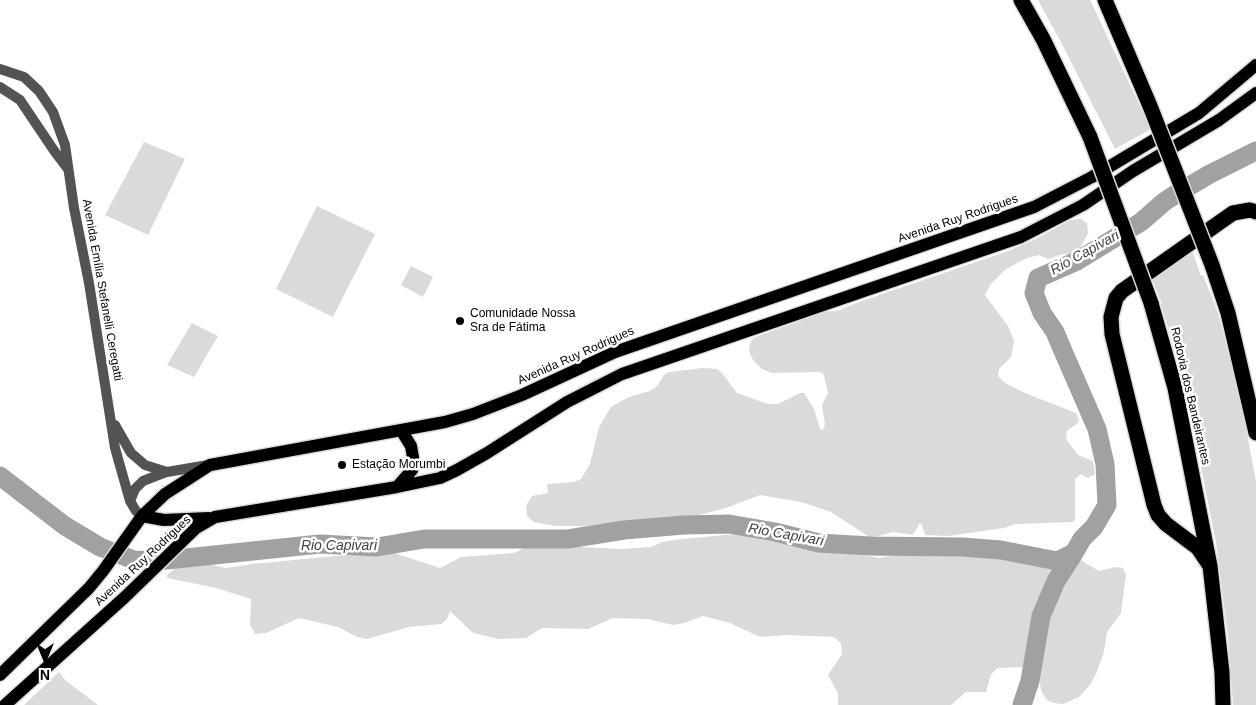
<!DOCTYPE html>
<meta charset="utf-8">
<style>
body{margin:0}
#map{position:relative;width:1256px;height:705px;overflow:hidden;background:#fff;font-family:Helvetica,sans-serif}
canvas{display:block}
.north{position:absolute;left:20px;top:635px;width:50px;height:50px;-webkit-text-stroke:4px #fff;paint-order:stroke;rotate:180deg;font-size:14px;font-weight:700;line-height:20px;text-align:center;color:#000}
.north::after{content:'';display:block;margin:auto;width:18px;height:22px;background:#000;clip-path:polygon(50% 0,100% 100%,50% 72%,0 100%)}
</style>
<div id="map">
<canvas width="1256" height="705"></canvas>
<div class="north">N</div>
</div>
<script>
const ctx = document.querySelector('canvas').getContext('2d');
ctx.lineJoin = 'round';
function fillPath(path, color) { ctx.fillStyle = color; ctx.fill(path, 'evenodd'); }
const toPath = rows => new Path2D(rows.map(r => 'M' + r).join(''));
function stroke(path, color, width, dash) { ctx.strokeStyle = color; ctx.lineWidth = width; ctx.lineCap = dash ? 'butt' : 'round'; ctx.setLineDash(dash || []); ctx.stroke(path); }
function drawText(font, color, halo, rows, align = 'center') {
  ctx.font = font + ' Helvetica,sans-serif'; ctx.lineWidth = 5; ctx.setLineDash([]); ctx.textBaseline = 'middle'; ctx.strokeStyle = halo; ctx.fillStyle = color; for (const [text, x, y, turn = 0] of rows) {
    ctx.save(); ctx.translate(x, y); ctx.rotate((+turn || 0) * Math.PI / 180); ctx.textAlign = isNaN(turn) ? turn : align; if (halo) ctx.strokeText(text, 0, 0); ctx.fillText(text, 0, 0); ctx.restore();
  }
}
const green = toPath([
 [1038,0,1090,0,1151,129,1115,149,1062,44],
 [144,142,185,159,148,235,105,215],
 [317,206,375,234,333,317,276,289],
 [1081,219,1087,223,1088,233,1077,255,1063,254,1048,259,1039,255,1027,258,1006,269,990,285,985,295,1008,326,1014,341,1011,357,999,369,998,376,1005,383,1025,393,1076,413,1079,422,1067,431,1066,439,1078,455,1093,461,1095,474,1088,478,1081,474,1075,479,1075,519,1073,522,1015,524,1004,528,948,536,925,535,922,525,920,523,913,535,893,532,871,538,831,512,801,502,760,495,726,508,688,518,584,526,556,526,534,522,527,516,526,506,532,496,548,493,547,484,574,482,581,479,590,464,599,427,611,407,629,397,650,391,657,386,664,375,669,372,703,368,717,369,722,373,737,393,768,404,778,404,800,393,804,393,814,409,820,429,823,430,825,424,822,405,828,393,824,375,820,372,772,373,762,369,753,360,749,351,750,344,753,338,824,312,840,310,859,302,1008,251,1034,240,1071,220],
 [1192,250,1201,276,1203,275,1218,313,1228,351,1244,417,1256,481,1256,705,1233,705,1228,637,1216,543,1184,380,1161,305,1162,304,1151,277],
 [411,266,433,277,423,297,401,285],
 [192,323,218,336,194,377,167,365],
 [748,533,771,539,820,541,862,555,880,558,964,542,1002,550,1054,556,1069,566,1074,565,1080,560,1099,571,1116,567,1123,568,1126,575,1121,613,1107,632,1104,652,1096,674,1089,686,1079,697,1063,704,1053,703,1047,700,1041,691,1038,667,1034,663,1025,667,998,668,991,674,986,692,966,692,951,705,838,705,838,693,828,675,842,654,841,643,834,637,788,635,760,637,730,623,703,616,684,623,673,625,647,619,613,618,588,629,542,628,526,638,499,639,473,633,450,611,447,619,441,624,409,627,367,639,357,637,338,627,299,618,266,633,255,634,250,625,251,599,216,588,167,578,168,574,183,562,193,561,226,568,252,564,388,551,440,568,461,557,514,553,526,547,539,545,621,549,651,547,662,542,681,539],
 [59,672,65,680,98,705,24,705]
]);
const river = toPath([
 [0,476,65,526,100,547,134,560,157,561,320,544,377,547,424,539,568,539,624,530,684,525,729,524,775,532,819,543,870,546,962,547,1001,550,1057,561,1074,553,1082,539,1094,527,1107,505,1105,464,1097,429,1063,351,1055,332,1042,313,1034,293,1038,278,1077,261,1141,222,1164,202,1176,194,1210,174,1256,151],
 [1022,705,1030,681,1041,616,1056,581,1074,553]
]);
const minor = toPath([
 [0,69,24,77,39,91,53,112,65,145,74,208,89,283,115,448,130,501,136,511,142,516],
 [0,87,20,100,55,152,68,169],
 [115,425,131,453,145,465,167,472,208,465],
 [130,501,135,489,143,481,166,472]
]);
const major = toPath([
 [397,487,412,470,414,463,411,446,401,430],
 [142,516,164,520,209,518],
 [0,675,89,588,103,571,142,516,165,494,210,465,445,422,473,414,522,395,615,352,1034,207,1092,177,1199,113,1256,65],
 [5,705,125,597,196,528,215,517,397,487,440,478,457,470,487,453,567,402,622,374,1021,237,1083,205,1133,171,1219,120,1256,93]
]);
const highway = toPath([
 [1021,0,1043,39,1090,137],
 [1105,0,1150,106],
 [1212,265,1228,313,1256,433],
 [1151,303,1175,388,1210,566,1222,672,1223,705],
 [1210,566,1198,548,1166,524,1158,515,1154,505,1112,334,1111,317,1116,298,1122,291,1233,213,1250,210,1256,212]
]);
const highwayBridge = toPath([
 [1150,106,1212,265],
 [1090,137,1151,303]
]);
const markers = [
 [460,321,5,"#000"],
 [342,465,5,"#000"]
];
const streetNames = [
 ["Avenida Ruy Rodrigues",958,219,-19],
 ["Avenida Emília Stefanelli Ceregatti",102,290,80],
 ["Avenida Ruy Rodrigues",576,356,-24],
 ["Rodovia dos Bandeirantes",1190,396,77],
 ["Avenida Ruy Rodrigues",143,561,-43]
];
const poiNames = [
 ["Comunidade Nossa",470,314],
 ["Sra de Fátima",470,328],
 ["Estação Morumbi",352,465]
];
const waterNames = [
 ["Rio Capivari",1085,253,-29],
 ["Rio Capivari",786,535,10],
 ["Rio Capivari",339,546]
];
fillPath(green, '#dadada');
stroke(river, '#a1a1a1', 19);
stroke(major, '#dbdbdb', 15);
stroke(highway, '#dbdbdb', 18);
stroke(minor, '#535353', 10);
stroke(major, '#000', 12);
stroke(highway, '#000', 15);
stroke(highwayBridge, '#dbdbdb', 18, []);
stroke(highwayBridge, '#000', 15);
for (const [x, y, r, color] of markers) { const dot = new Path2D(); dot.arc(x, y, r, 0, 2 * Math.PI); ctx.fillStyle = color; ctx.fill(dot); stroke(dot, '#fff', 2); }
drawText('12px', '#000', '#fff', streetNames);
drawText('12px', '#000', '#fff', poiNames, 'left');
drawText('italic 14px', '#424242', '#fff', waterNames);
</script>
